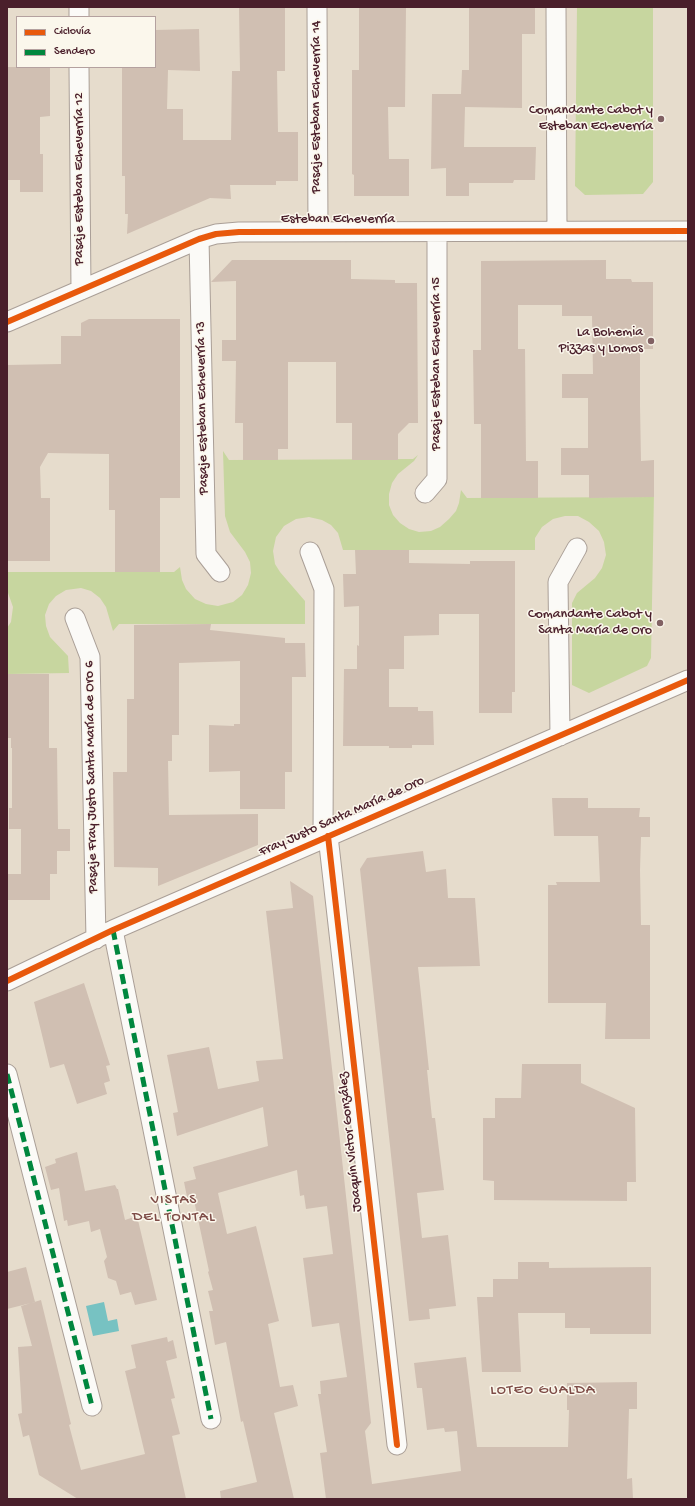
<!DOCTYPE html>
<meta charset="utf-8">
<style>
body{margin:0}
#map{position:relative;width:695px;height:1506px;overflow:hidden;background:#e6dccc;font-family:"Gochi Hand",sans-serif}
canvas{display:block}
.frame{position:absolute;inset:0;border:8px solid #4a1f2b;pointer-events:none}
.legend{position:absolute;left:16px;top:16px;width:140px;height:52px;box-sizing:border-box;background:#fbf7ec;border:1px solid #b4a19f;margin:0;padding:5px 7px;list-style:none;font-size:12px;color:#4a1f2b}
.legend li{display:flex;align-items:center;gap:8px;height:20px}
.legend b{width:20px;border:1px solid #b4a19f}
</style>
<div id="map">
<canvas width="695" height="1506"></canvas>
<div class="frame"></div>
<ul class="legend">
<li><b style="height:5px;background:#e8590c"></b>Ciclovía</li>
<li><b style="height:5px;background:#00873e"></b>Sendero</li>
</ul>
</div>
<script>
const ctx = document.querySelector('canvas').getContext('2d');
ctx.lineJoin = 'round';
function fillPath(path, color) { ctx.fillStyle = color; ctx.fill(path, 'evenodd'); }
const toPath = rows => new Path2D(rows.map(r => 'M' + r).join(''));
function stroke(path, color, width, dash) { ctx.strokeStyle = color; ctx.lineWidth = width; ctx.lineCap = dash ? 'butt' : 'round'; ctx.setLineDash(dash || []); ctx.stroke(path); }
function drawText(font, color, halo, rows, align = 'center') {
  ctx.font = font + ' "Gochi Hand",sans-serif'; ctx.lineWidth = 3; ctx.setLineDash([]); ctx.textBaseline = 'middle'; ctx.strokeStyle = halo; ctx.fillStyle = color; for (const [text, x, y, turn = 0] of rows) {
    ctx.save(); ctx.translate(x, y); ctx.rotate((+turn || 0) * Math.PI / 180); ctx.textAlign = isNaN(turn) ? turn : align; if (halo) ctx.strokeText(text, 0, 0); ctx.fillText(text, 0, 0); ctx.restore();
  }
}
const green = toPath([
 [577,7,653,7,653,182,643,194,585,195,575,186],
 [223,451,229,460,413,459,418,455,414,461,398,474,392,483,389,494,389,505,393,515,400,523,409,529,419,532,431,531,440,527,449,519,456,511,459,503,461,490,467,498,649,497,654,492,651,658,647,666,589,693,572,685,572,603,577,593,595,578,602,568,606,555,604,542,599,531,589,522,578,516,565,516,553,519,542,527,535,538,535,550,343,550,338,533,331,525,322,520,309,517,296,519,284,526,276,537,273,551,275,564,280,572,305,601,305,624,119,624,113,631,106,607,100,598,91,591,81,588,66,590,56,596,49,604,45,615,46,626,50,637,68,656,69,673,7,674,7,628,11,622,13,607,7,590,7,572,174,572,180,567,182,580,186,589,195,599,206,604,218,606,233,602,242,595,248,585,251,573,250,562,245,552,230,532,225,516]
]);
const water = toPath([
 [104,1302,108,1321,117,1319,119,1331,93,1336,86,1306]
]);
const building = toPath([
 [239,7,285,7,285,71,277,71,278,132,298,132,298,181,276,181,276,185,230,185,231,199,210,198,127,234,128,214,125,214,125,176,122,176,122,67,155,67,155,30,199,29,200,71,168,70,167,109,183,109,183,140,231,140,232,71,240,71],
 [359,7,406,7,405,107,388,107,389,159,409,159,409,196,354,196,354,175,352,174,352,70,359,70],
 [469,7,535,7,535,34,522,34,522,108,465,107,464,147,536,147,535,180,514,180,513,183,469,183,469,196,446,196,446,168,431,169,432,94,461,94,462,70,469,70],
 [7,67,50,67,50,116,40,117,40,154,43,154,43,192,20,192,20,180,7,180],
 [232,260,351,260,351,279,395,280,395,283,417,283,418,423,409,423,398,434,398,460,352,460,352,423,336,423,336,362,288,362,288,449,278,449,278,460,243,460,243,423,235,423,236,361,222,361,222,340,236,340,236,281,211,282],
 [606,260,606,279,631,279,632,282,653,282,653,349,640,349,640,406,641,461,654,460,654,497,589,498,589,475,561,475,561,448,588,448,588,398,562,398,562,374,593,374,592,316,562,316,562,305,518,305,518,349,525,349,526,461,538,461,538,498,481,498,481,424,474,424,473,350,481,350,481,261],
 [89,319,180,319,180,498,160,498,160,572,115,572,115,510,109,510,109,454,48,453,40,467,41,498,50,498,50,561,7,561,7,365,61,364,61,336,81,336,81,323],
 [355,550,409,550,409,563,470,564,470,561,515,561,515,692,512,692,512,713,479,713,479,614,439,614,439,635,404,636,404,669,389,669,389,707,418,707,418,711,433,711,434,745,412,745,412,748,389,748,389,746,343,746,344,669,357,669,357,645,359,646,359,606,344,607,343,574,356,574],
 [211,624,210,630,285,638,285,643,305,643,306,677,292,677,292,772,285,772,285,809,240,809,240,771,209,772,209,725,234,726,234,724,240,724,240,661,179,663,179,735,172,735,172,761,168,761,169,815,258,814,258,845,158,886,158,868,114,867,113,772,127,772,127,699,134,699,134,625],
 [7,674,49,674,49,748,57,748,58,829,70,829,70,851,57,851,57,874,50,874,50,900,7,900,7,874,21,874,21,829,9,829,9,808,12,808,12,748,11,748,11,738,7,738],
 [552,798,588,798,588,808,640,808,639,817,650,817,650,837,641,837,640,870,641,925,650,925,650,1039,605,1039,606,1003,548,1003,548,885,557,885,556,882,600,882,598,836,554,836],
 [423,851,426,872,446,869,448,898,475,898,480,966,418,967,429,1070,427,1070,432,1118,435,1118,444,1190,417,1193,422,1238,448,1235,456,1306,429,1309,430,1319,409,1321,360,869,367,858],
 [290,881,313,896,371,1423,365,1431,372,1484,461,1471,457,1431,445,1432,444,1428,427,1430,422,1388,417,1388,414,1363,466,1357,477,1447,568,1447,569,1410,567,1410,567,1383,637,1382,637,1409,629,1409,627,1479,632,1478,633,1499,326,1499,320,1453,327,1452,318,1394,321,1394,320,1381,347,1377,339,1323,312,1327,303,1258,333,1254,327,1206,306,1209,304,1195,300,1196,297,1170,218,1193,227,1234,256,1226,279,1321,268,1324,280,1387,293,1385,298,1406,274,1413,294,1499,221,1499,220,1491,257,1482,243,1421,241,1422,226,1342,215,1345,209,1311,213,1311,208,1291,213,1290,208,1272,209,1271,194,1200,188,1202,184,1182,196,1179,193,1167,268,1146,263,1107,177,1136,173,1113,178,1112,167,1055,209,1047,218,1089,259,1081,256,1061,283,1059,266,911,293,908],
 [84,983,110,1065,106,1066,110,1081,104,1083,107,1094,77,1104,64,1064,50,1068,34,1002],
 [522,1064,581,1064,581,1083,635,1108,636,1182,627,1182,627,1201,494,1200,494,1181,483,1180,483,1118,495,1118,495,1098,521,1098],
 [77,1152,85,1191,115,1185,117,1189,118,1189,125,1220,137,1216,157,1300,135,1305,131,1292,120,1295,116,1281,108,1278,104,1261,107,1257,100,1229,91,1232,89,1221,68,1226,67,1220,64,1221,59,1188,51,1190,45,1167,56,1163,55,1159],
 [518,1262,549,1262,549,1268,651,1267,651,1334,590,1334,590,1328,565,1328,565,1313,518,1313,521,1372,482,1372,477,1297,493,1297,493,1279,518,1279],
 [26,1267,35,1302,7,1309,7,1272],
 [41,1300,71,1424,69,1425,81,1470,145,1454,125,1371,136,1368,131,1345,167,1337,168,1342,173,1340,177,1358,166,1361,175,1398,171,1399,180,1434,172,1436,186,1499,78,1499,39,1475,29,1435,23,1437,18,1414,22,1413,18,1347,32,1346,21,1306]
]);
const minor = toPath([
 [79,7,79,17],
 [317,7,318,232],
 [556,7,557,231],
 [79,67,81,290],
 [199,239,206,554,220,572],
 [7,322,199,239,216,234,239,232,688,231],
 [425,493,437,479,437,232],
 [310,552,324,589,323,838],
 [75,618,90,657,96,939],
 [560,736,558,582,577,548],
 [328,836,397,1445],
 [113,930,211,1419],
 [7,981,113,930,688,680],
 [7,1074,92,1406]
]);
const quiet = toPath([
 [113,930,211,1419],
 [7,1074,92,1406]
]);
const cycleway = toPath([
 [7,322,199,239,216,234,239,232,688,231],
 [328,836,397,1445],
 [7,981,113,930,688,680]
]);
const markers = [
 [661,119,4,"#816163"],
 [651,341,4,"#816163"],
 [660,623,4,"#816163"]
];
const streetNames = [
 ["Pasaje Esteban Echeverría 14",317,107,-90],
 ["Pasaje Esteban Echeverría 12",80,179,-90],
 ["Esteban Echeverría",338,220],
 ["Pasaje Esteban Echeverría 15",437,364,-90],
 ["Pasaje Esteban Echeverría 13",203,408,-91],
 ["Pasaje Fray Justo Santa María de Oro 6",92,777,-91],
 ["Fray Justo Santa María de Oro",342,817,-24],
 ["Joaquín Víctor González",351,1142,-96]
];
const poiNames = [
 ["Comandante Cabot y",653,111],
 ["Esteban Echeverría",653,127],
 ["La Bohemia",643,333],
 ["Pizzas y Lomos",643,349],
 ["Comandante Cabot y",652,615],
 ["Santa María de Oro",652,631]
];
const neighbourhoodNames = [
 ["VISTAS",174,1201],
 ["DEL TONTAL",174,1218],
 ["LOTEO GUALDA",543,1391]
];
fillPath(green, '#c7d69f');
fillPath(water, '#77c2c2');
fillPath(building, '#d0bfb2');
stroke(minor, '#aa9f97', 21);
stroke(minor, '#fbfaf7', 19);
stroke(quiet, '#00873e', 5, [10, 5]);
stroke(cycleway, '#e8590c', 6);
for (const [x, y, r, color] of markers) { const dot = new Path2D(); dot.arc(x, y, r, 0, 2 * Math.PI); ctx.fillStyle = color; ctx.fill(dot); stroke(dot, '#fbf7ec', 1.5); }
drawText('14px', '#4a1f2b', '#fbf7ec', streetNames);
drawText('14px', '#4a1f2b', '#fbf7ec', poiNames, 'right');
ctx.letterSpacing = '1px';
drawText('15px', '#7e4c47', '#fbf7ec', neighbourhoodNames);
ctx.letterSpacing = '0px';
</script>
